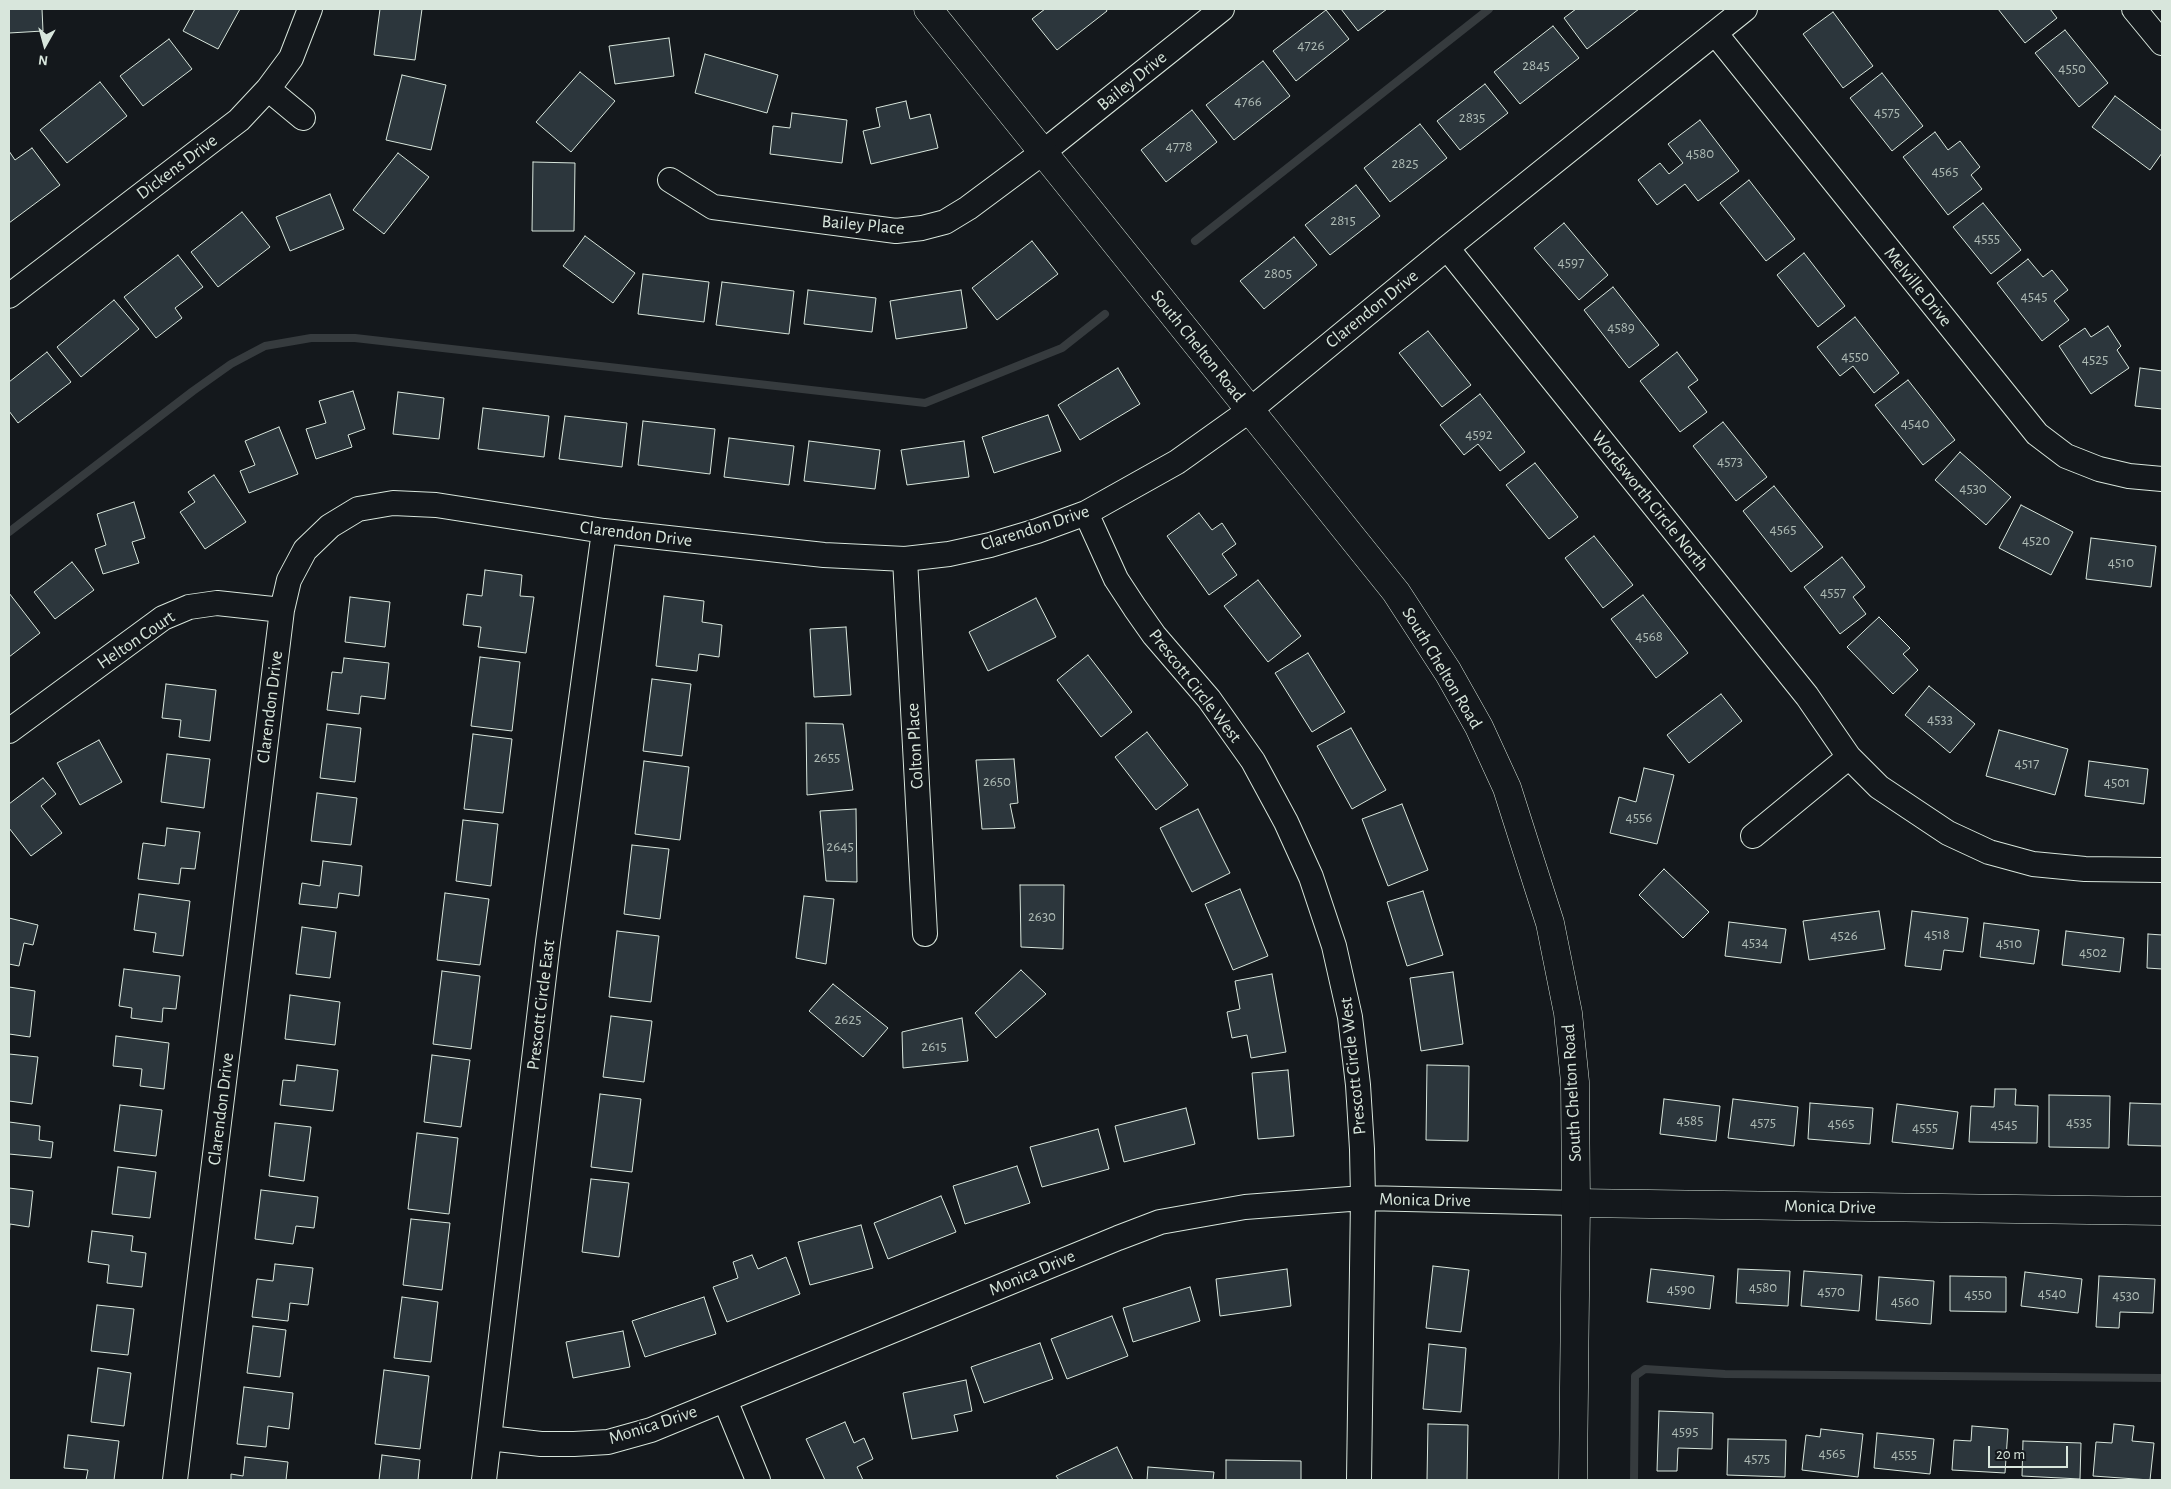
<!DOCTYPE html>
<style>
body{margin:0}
#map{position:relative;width:2171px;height:1489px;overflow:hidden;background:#14181c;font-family:"Alegreya Sans",sans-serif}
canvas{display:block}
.frame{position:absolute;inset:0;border:10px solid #d8e6dc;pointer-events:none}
.north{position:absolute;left:20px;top:20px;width:50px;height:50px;-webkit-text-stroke:4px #14181c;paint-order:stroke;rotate:187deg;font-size:14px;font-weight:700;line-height:20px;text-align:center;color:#d8e6dc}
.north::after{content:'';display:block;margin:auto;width:18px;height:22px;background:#d8e6dc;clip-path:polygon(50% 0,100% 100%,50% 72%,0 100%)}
.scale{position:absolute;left:1988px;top:1446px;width:80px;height:22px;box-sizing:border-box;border:2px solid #d8e6dc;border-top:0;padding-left:6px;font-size:15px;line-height:18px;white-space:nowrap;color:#d8e6dc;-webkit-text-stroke:4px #14181c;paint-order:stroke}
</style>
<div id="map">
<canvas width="2171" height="1489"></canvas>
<div class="frame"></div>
<div class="north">N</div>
<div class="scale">20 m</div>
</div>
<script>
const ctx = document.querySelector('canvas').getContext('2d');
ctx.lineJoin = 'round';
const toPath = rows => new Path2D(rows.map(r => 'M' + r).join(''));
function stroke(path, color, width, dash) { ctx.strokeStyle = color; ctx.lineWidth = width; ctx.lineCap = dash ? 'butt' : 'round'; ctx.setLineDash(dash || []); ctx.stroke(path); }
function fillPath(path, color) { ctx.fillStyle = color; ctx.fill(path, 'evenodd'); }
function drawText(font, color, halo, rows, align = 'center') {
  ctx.font = font + ' "Alegreya Sans",sans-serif'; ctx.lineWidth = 4; ctx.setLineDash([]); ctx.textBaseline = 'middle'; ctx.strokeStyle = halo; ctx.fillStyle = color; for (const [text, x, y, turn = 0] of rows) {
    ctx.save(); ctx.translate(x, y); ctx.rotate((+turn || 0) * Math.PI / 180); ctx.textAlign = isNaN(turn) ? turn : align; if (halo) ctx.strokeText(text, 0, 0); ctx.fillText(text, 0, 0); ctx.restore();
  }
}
const stream = toPath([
 [1195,241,1489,9],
 [9,532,193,391,231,364,265,346,311,338,355,338,925,403,1062,348,1105,314],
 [1634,1480,1635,1376,1645,1369,1725,1374,2162,1378]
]);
const building = toPath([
 [9,9,42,9,43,31,9,33,9,9],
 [195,9,240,9,218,49,183,31,195,9],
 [380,9,422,9,415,60,374,55,380,9],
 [1045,9,1106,9,1107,11,1057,50,1032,19,1045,9],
 [1341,9,1387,9,1358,31,1341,9],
 [1576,9,1639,9,1587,49,1564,18,1576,9],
 [1998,9,2050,9,2057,18,2025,43,1998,9],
 [1326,10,1349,39,1296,81,1273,51,1326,10],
 [1833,12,1873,66,1843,88,1803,34,1833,12],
 [1553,26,1579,58,1520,104,1494,72,1553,26],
 [2065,30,2108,83,2079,107,2035,53,2065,30],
 [669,38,674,76,615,84,609,46,669,38],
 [169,39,192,69,143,106,120,76,169,39],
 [705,54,778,75,767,113,695,93,705,54],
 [1263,61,1290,96,1234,140,1206,105,1263,61],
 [580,72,615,101,571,152,536,122,580,72],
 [1882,73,1923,126,1892,151,1850,98,1882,73],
 [402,75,446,85,431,150,386,140,402,75],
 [100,82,127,116,67,163,40,130,100,82],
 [1485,84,1508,113,1460,150,1437,121,1485,84],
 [2115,96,2162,131,2162,153,2150,170,2092,127,2115,96],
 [906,101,910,119,930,114,938,148,871,164,863,131,880,127,876,108,906,101],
 [1192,110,1217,142,1166,182,1141,150,1192,110],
 [792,113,847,120,842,163,770,154,773,126,790,128,792,113],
 [1700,120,1739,171,1698,201,1685,184,1657,205,1638,180,1660,163,1669,174,1683,163,1668,144,1700,120],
 [1420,124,1447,158,1390,202,1364,168,1420,124],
 [1935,132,1948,150,1960,141,1980,167,1971,175,1982,189,1948,215,1903,157,1935,132],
 [32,148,60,185,9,223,9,151,15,160,32,148],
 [398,153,429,177,384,234,353,210,398,153],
 [533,162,575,163,574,231,532,231,533,162],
 [1749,180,1795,239,1766,261,1720,203,1749,180],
 [1356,185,1380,216,1330,255,1305,225,1356,185],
 [330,194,344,229,290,251,276,217,330,194],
 [1983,203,2021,250,1991,274,1953,227,1983,203],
 [242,212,270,247,218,287,191,252,242,212],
 [1564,223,1608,275,1579,300,1534,248,1564,223],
 [585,236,635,273,613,303,563,266,585,236],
 [1294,237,1317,265,1264,309,1240,281,1294,237],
 [1032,241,1058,274,997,320,972,288,1032,241],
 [1804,253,1845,306,1818,327,1777,275,1804,253],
 [178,255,203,287,175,308,182,318,156,338,124,297,178,255],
 [2028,259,2043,277,2052,270,2068,290,2054,301,2069,320,2042,341,1997,283,2028,259],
 [643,274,709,282,704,322,638,314,643,274],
 [722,282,794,291,789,334,716,325,722,282],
 [1613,287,1659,345,1629,368,1584,310,1613,287],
 [808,290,876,298,872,332,804,324,808,290],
 [961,290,967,328,896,339,890,301,961,290],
 [114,300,139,329,81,377,57,347,114,300],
 [1855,317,1899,373,1874,393,1853,366,1840,376,1817,347,1855,317],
 [2108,326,2121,346,2117,350,2129,368,2091,394,2059,346,2085,328,2091,337,2108,326],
 [1428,331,1471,385,1442,407,1399,353,1428,331],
 [47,352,71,382,18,423,9,411,9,382,47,352],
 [1677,352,1698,380,1688,387,1707,412,1680,432,1640,381,1677,352],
 [1118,368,1140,404,1080,440,1058,405,1118,368],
 [2140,368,2162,371,2162,409,2135,406,2140,368],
 [1908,380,1955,440,1923,465,1875,405,1908,380],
 [353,391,365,429,348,435,352,447,316,459,306,429,326,423,319,401,353,391],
 [398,392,444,398,439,439,393,434,398,392],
 [1480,394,1525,452,1500,471,1478,444,1464,455,1440,425,1480,394],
 [483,408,549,416,544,457,478,449,483,408],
 [1048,415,1061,451,994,473,982,437,1048,415],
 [565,416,627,423,622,467,559,459,565,416],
 [643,421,715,429,710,474,638,465,643,421],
 [1723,422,1767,477,1736,501,1693,446,1723,422],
 [279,427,298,474,249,493,240,471,255,465,245,441,279,427],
 [729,438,794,446,789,485,724,477,729,438],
 [809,441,880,450,875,489,804,481,809,441],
 [964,441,969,477,907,485,901,450,964,441],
 [1960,452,2011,497,1986,525,1935,480,1960,452],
 [1535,463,1578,517,1549,539,1506,485,1535,463],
 [214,475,246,522,205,549,180,512,195,502,188,492,214,475],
 [1774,486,1823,547,1791,572,1743,511,1774,486],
 [134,502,145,538,132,542,139,563,103,574,95,549,106,545,97,514,134,502],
 [2021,505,2073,532,2051,575,1999,548,2021,505],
 [1199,513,1212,530,1222,523,1236,544,1222,554,1237,575,1209,595,1167,536,1199,513],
 [1594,536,1633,585,1603,608,1565,558,1594,536],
 [2091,538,2156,546,2151,587,2086,579,2091,538],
 [1842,557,1865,587,1853,597,1866,614,1840,634,1804,587,1842,557],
 [72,562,94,590,55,619,34,592,72,562],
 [485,570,522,575,520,596,534,597,526,653,478,647,481,627,463,625,467,594,482,596,485,570],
 [1258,580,1301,636,1268,662,1224,606,1258,580],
 [9,593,40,633,9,657,9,593],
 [1643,595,1688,653,1656,678,1611,619,1643,595],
 [664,596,704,601,702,622,722,625,719,657,699,654,697,671,656,666,664,596],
 [350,597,390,602,385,647,345,642,350,597],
 [1036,598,1056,637,988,671,969,632,1036,598],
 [1879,617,1910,648,1903,654,1918,670,1893,694,1847,647,1879,617],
 [846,627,851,695,814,697,810,629,846,627],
 [1308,653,1345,712,1312,732,1275,673,1308,653],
 [1088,655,1132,712,1101,737,1057,680,1088,655],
 [480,657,520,662,512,731,471,726,480,657],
 [344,658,389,663,385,699,361,696,359,714,327,710,332,672,342,673,344,658],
 [652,679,691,684,682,756,643,751,652,679],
 [166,684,216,690,210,741,179,737,181,720,162,718,166,684],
 [1929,686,1975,724,1950,753,1905,715,1929,686],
 [1721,694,1742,721,1689,763,1667,735,1721,694],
 [806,723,843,724,853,790,807,795,806,723],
 [327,724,361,728,355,782,320,778,327,724],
 [1351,728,1386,790,1352,809,1317,746,1351,728],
 [1999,730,2068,749,2055,795,1986,776,1999,730],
 [1147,732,1188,785,1156,810,1115,757,1147,732],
 [473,734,512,739,503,813,464,809,473,734],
 [99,740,122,782,80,805,57,763,99,740],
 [167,754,210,759,204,808,161,802,167,754],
 [1014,759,1018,803,1010,804,1015,828,982,829,976,760,1014,759],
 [644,761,689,767,680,840,635,834,644,761],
 [2089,761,2148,769,2144,804,2085,796,2089,761],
 [1644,768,1674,775,1657,844,1610,833,1619,797,1636,802,1644,768],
 [43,778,56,794,41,806,62,833,31,856,9,828,9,804,43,778],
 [317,793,357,798,351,845,311,841,317,793],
 [1402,804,1428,870,1388,886,1362,819,1402,804],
 [856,809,857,882,826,881,820,811,856,809],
 [1198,809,1230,873,1192,892,1160,828,1198,809],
 [463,820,498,824,491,886,456,881,463,820],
 [167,828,200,832,195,869,181,868,179,884,138,879,143,843,165,846,167,828],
 [632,845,669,849,660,919,624,914,632,845],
 [323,861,362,866,359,896,339,893,337,908,299,904,302,883,320,886,323,861],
 [1664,869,1709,912,1683,938,1639,895,1664,869],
 [1020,885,1064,885,1063,949,1021,947,1020,885],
 [1240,889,1268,956,1233,970,1205,904,1240,889],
 [1423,891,1443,955,1407,966,1387,902,1423,891],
 [445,893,489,899,480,965,437,960,445,893],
 [139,894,190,901,183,956,153,952,156,933,134,930,139,894],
 [804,896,834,899,826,964,796,958,804,896],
 [1879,911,1885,949,1809,960,1803,921,1879,911],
 [1912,911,1968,918,1963,952,1944,950,1941,970,1905,966,1912,911],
 [9,918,38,925,33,945,24,943,19,966,9,964,9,918],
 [1729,922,1786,929,1781,963,1725,956,1729,922],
 [1984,923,2039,930,2034,964,1980,957,1984,923],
 [302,927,336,932,330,978,296,974,302,927],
 [617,931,659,936,651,1002,609,997,617,931],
 [2066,931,2124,938,2120,972,2062,965,2066,931],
 [2148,934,2162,935,2162,969,2147,968,2148,934],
 [124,969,180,976,176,1009,163,1008,162,1022,131,1018,132,1008,119,1006,124,969],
 [1021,970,1046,994,996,1038,975,1013,1021,970],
 [442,971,480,976,471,1049,433,1044,442,971],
 [1453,972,1463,1044,1421,1051,1410,978,1453,972],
 [1272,974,1286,1052,1251,1058,1247,1035,1232,1038,1227,1012,1240,1009,1235,981,1272,974],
 [833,984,888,1028,863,1057,809,1011,833,984],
 [9,987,35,991,30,1037,9,1034,9,987],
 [290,995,340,1002,335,1045,285,1039,290,995],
 [611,1016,652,1021,644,1082,603,1077,611,1016],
 [962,1018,968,1061,903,1068,902,1032,962,1018],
 [116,1036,169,1043,164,1089,140,1086,142,1069,113,1066,116,1036],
 [9,1054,38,1057,32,1104,9,1101,9,1054],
 [432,1055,470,1060,461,1127,424,1122,432,1055],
 [297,1065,338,1070,333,1111,280,1105,283,1080,295,1081,297,1065],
 [1427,1065,1469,1066,1468,1141,1426,1140,1427,1065],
 [1288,1070,1294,1136,1258,1139,1252,1073,1288,1070],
 [1995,1089,2016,1089,2015,1105,2038,1106,2037,1143,1969,1142,1971,1106,1994,1107,1995,1089],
 [600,1094,641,1099,632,1172,591,1167,600,1094],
 [2049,1095,2110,1096,2109,1148,2049,1147,2049,1095],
 [1664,1099,1720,1106,1716,1141,1660,1134,1664,1099],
 [1733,1099,1798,1107,1794,1146,1728,1138,1733,1099],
 [1810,1103,1873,1108,1870,1144,1808,1139,1810,1103],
 [2130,1103,2162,1104,2162,1146,2128,1145,2130,1103],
 [1897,1104,1958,1112,1953,1149,1892,1142,1897,1104],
 [120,1105,162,1110,156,1156,114,1151,120,1105],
 [1186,1108,1195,1144,1124,1162,1115,1126,1186,1108],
 [9,1122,40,1126,39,1140,53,1142,51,1158,9,1154,9,1122],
 [275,1123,311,1127,304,1181,269,1176,275,1123],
 [1098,1129,1109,1169,1042,1187,1030,1147,1098,1129],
 [417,1133,458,1138,449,1214,408,1209,417,1133],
 [1017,1166,1030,1203,965,1224,953,1186,1017,1166],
 [118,1167,156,1172,150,1218,112,1214,118,1167],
 [591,1179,629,1183,619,1257,582,1252,591,1179],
 [9,1188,33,1191,29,1227,10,1224,9,1237,9,1188],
 [261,1190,318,1197,314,1228,296,1226,293,1244,255,1239,261,1190],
 [941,1196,956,1232,888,1259,874,1223,941,1196],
 [411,1219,450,1223,442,1290,403,1285,411,1219],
 [861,1225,873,1268,810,1285,798,1242,861,1225],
 [92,1231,133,1236,131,1251,146,1253,142,1287,107,1283,109,1265,88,1262,92,1231],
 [752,1255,758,1269,786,1257,800,1294,727,1322,713,1287,738,1278,733,1262,752,1255],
 [275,1264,313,1268,308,1305,290,1303,288,1321,252,1317,257,1279,273,1281,275,1264],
 [1433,1266,1469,1270,1461,1332,1426,1328,1433,1266],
 [1287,1269,1291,1306,1220,1316,1216,1279,1287,1269],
 [1651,1269,1714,1276,1710,1309,1647,1302,1651,1269],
 [1738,1269,1790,1271,1788,1306,1736,1303,1738,1269],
 [1804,1271,1862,1275,1859,1311,1801,1306,1804,1271],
 [2025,1272,2082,1279,2078,1313,2021,1306,2025,1272],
 [1950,1276,2006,1277,2006,1312,1950,1311,1950,1276],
 [2099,1276,2155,1279,2153,1313,2120,1312,2119,1328,2096,1327,2099,1276],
 [1879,1277,1934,1281,1931,1324,1876,1320,1879,1277],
 [1190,1287,1200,1321,1133,1342,1123,1308,1190,1287],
 [402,1297,438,1302,431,1362,394,1358,402,1297],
 [704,1297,716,1334,645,1357,632,1321,704,1297],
 [97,1305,134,1309,128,1355,91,1351,97,1305],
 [1112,1316,1128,1356,1067,1379,1051,1339,1112,1316],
 [253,1326,286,1330,280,1377,247,1373,253,1326],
 [623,1331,630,1367,573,1378,566,1342,623,1331],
 [1040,1343,1053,1379,984,1403,971,1367,1040,1343],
 [1429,1344,1466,1348,1461,1412,1423,1409,1429,1344],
 [98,1368,131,1373,124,1426,91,1422,98,1368],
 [384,1370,429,1376,420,1449,375,1444,384,1370],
 [966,1380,972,1411,954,1415,958,1431,912,1439,903,1393,966,1380],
 [244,1387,293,1393,289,1429,268,1426,266,1447,237,1444,244,1387],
 [1659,1411,1713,1413,1712,1449,1678,1448,1677,1471,1657,1471,1659,1411],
 [845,1422,854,1443,864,1438,873,1459,857,1467,863,1480,825,1480,806,1439,845,1422],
 [1428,1424,1468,1425,1467,1480,1427,1480,1428,1424],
 [2114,1424,2134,1426,2132,1441,2154,1443,2150,1480,2093,1476,2096,1442,2112,1443,2114,1424],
 [1972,1426,2008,1429,2005,1473,1952,1470,1954,1440,1971,1441,1972,1426],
 [1821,1429,1863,1434,1858,1477,1802,1470,1806,1435,1820,1437,1821,1429],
 [1877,1433,1934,1439,1930,1474,1874,1468,1877,1433],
 [68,1435,119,1441,114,1480,86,1480,88,1470,64,1468,68,1435],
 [1728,1439,1786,1440,1785,1477,1727,1475,1728,1439],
 [2023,1441,2081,1443,2080,1479,2022,1476,2023,1441],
 [1117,1447,1133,1480,1059,1480,1056,1476,1117,1447],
 [382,1455,420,1460,418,1480,379,1480,382,1455],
 [245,1457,288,1462,286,1480,231,1480,231,1474,243,1476,245,1457],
 [1226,1460,1301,1461,1301,1480,1226,1480,1226,1460],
 [1148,1467,1214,1472,1213,1480,1147,1480,1148,1467]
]);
const minor = toPath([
 [2134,9,2162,43],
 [1715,33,2037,434,2066,456,2099,469,2129,476,2162,479],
 [268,89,303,118],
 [670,180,713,207,896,231,922,228,945,222,968,208,1042,153,1222,9],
 [1447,248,1807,696,1849,757,1879,787,1948,833,1989,852,2033,864,2085,869,2162,870],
 [9,296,239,120,268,89,291,58,310,9],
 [1086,513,1116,579,1135,608,1154,635,1209,699,1253,761,1286,822,1311,877,1334,946,1350,1017,1358,1085,1362,1149,1363,1198,1359,1480],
 [905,559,925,934],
 [9,731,163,618,189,607,217,603,282,610],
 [1753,836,1849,757],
 [725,1400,758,1480],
 [489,1438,541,1444,574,1444,608,1442,651,1430,1118,1238,1160,1222,1245,1207,1363,1198,1576,1203],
 [175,1480,282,610,289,580,305,550,330,526,358,509,393,503,436,505,604,531,824,555,905,559,949,554,990,545,1037,531,1086,513,1177,462,1250,410,1447,248,1745,9],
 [484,1480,548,942,604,531]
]);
const tertiary = toPath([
 [1576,1203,2162,1211]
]);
const secondary = toPath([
 [928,9,1396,592,1448,672,1479,727,1507,788,1550,923,1568,1013,1575,1082,1576,1203,1573,1480]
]);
const numberNames = [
 ["4726",1311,45],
 ["2845",1536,65],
 ["4550",2072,68],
 ["4766",1248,101],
 ["4575",1887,112],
 ["2835",1472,117],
 ["4778",1179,146],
 ["4580",1700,153],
 ["2825",1405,163],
 ["4565",1945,171],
 ["2815",1343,220],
 ["4555",1987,238],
 ["4597",1571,262],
 ["2805",1278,273],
 ["4545",2034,296],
 ["4589",1621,327],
 ["4550",1855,356],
 ["4525",2095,359],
 ["4540",1915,423],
 ["4592",1479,434],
 ["4573",1730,461],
 ["4530",1973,488],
 ["4565",1783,529],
 ["4520",2036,540],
 ["4510",2121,562],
 ["4557",1833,592],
 ["4568",1649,636],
 ["4533",1940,719],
 ["2655",827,757],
 ["4517",2027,763],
 ["2650",997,781],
 ["4501",2117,782],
 ["4556",1639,817],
 ["2645",840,846],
 ["2630",1042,916],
 ["4518",1937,934],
 ["4526",1844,935],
 ["4534",1755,942],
 ["4510",2009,943],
 ["4502",2093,952],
 ["2625",848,1019],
 ["2615",934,1046],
 ["4585",1690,1120],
 ["4575",1763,1122],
 ["4535",2079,1122],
 ["4565",1841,1123],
 ["4545",2004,1124],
 ["4555",1925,1127],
 ["4580",1763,1287],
 ["4590",1681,1289],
 ["4570",1831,1291],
 ["4540",2052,1293],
 ["4550",1978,1294],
 ["4530",2126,1295],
 ["4560",1905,1301],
 ["4595",1685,1431],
 ["4565",1832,1453],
 ["4555",1904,1454],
 ["4575",1757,1458]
];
const streetNames = [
 ["Bailey Drive",1132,81,-39],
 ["Dickens Drive",177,167,-37],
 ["Bailey Place",863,225,5],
 ["Melville Drive",1918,287,51],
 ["Clarendon Drive",1372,309,-39],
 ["South Chelton Road",1198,346,51],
 ["Wordsworth Circle North",1650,501,51],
 ["Clarendon Drive",1035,528,-18],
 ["Clarendon Drive",636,534,7],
 ["Helton Court",136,640,-34],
 ["South Chelton Road",1442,668,59],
 ["Prescott Circle West",1195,686,52],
 ["Clarendon Drive",270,707,-83],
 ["Colton Place",915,746,-93],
 ["Prescott Circle East",541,1005,-83],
 ["Prescott Circle West",1353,1066,-96],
 ["South Chelton Road",1572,1093,-93],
 ["Clarendon Drive",221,1109,-83],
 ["Monica Drive",1425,1200,1],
 ["Monica Drive",1830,1207,1],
 ["Monica Drive",1032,1273,-23],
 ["Monica Drive",653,1425,-18]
];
stroke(stream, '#363b3e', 8);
fillPath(building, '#2c363c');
stroke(building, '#d8e6dc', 1);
stroke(minor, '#d8e6dc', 26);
stroke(tertiary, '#d8e6dc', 29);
stroke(secondary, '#d8e6dc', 29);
stroke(minor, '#14181c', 24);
stroke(tertiary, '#14181c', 28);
stroke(secondary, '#14181c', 28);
drawText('15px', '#adbab4', null, numberNames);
drawText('18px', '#d8e6dc', '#14181c', streetNames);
</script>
